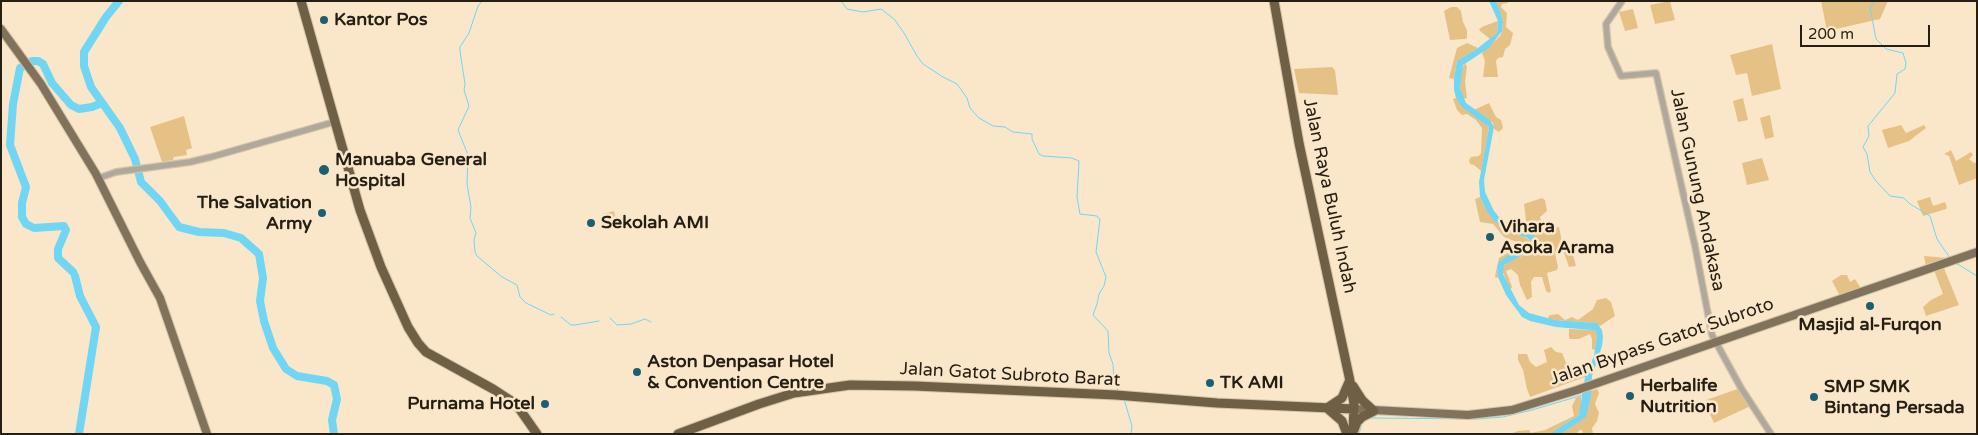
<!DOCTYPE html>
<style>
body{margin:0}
#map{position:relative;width:1978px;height:435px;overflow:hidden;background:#fae7c9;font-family:"Varela Round",sans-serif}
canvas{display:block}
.frame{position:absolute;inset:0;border:2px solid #251e13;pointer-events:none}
.scale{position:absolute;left:1800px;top:25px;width:130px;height:22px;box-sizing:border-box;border:2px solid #251e13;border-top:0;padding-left:6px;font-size:15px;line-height:18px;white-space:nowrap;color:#251e13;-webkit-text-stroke:4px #fae7c9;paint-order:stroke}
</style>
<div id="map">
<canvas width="1978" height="435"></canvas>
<div class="frame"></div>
<div class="scale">200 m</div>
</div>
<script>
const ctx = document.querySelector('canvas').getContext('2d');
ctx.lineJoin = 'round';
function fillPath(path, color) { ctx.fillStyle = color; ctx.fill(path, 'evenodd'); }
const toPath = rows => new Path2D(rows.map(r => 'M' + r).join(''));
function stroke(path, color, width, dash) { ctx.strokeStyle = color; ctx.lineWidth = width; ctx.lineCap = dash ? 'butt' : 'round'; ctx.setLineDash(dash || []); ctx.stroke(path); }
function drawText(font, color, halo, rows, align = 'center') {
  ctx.font = font + ' "Varela Round",sans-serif'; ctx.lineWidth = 5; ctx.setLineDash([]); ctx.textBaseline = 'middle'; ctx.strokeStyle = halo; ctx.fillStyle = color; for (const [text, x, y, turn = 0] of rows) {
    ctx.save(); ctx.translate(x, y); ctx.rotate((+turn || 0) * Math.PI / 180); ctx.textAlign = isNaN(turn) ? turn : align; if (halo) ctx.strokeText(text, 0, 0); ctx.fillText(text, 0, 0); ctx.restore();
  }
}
const green = toPath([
 [1496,1,1508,1,1508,3,1502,4,1501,7,1507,13,1506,27,1513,33,1510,45,1505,49,1503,57,1498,58,1496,61,1498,77,1483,77,1485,61,1482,53,1500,36,1502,31,1503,22],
 [1670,1,1675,20,1655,24,1650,5],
 [1821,1,1888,1,1880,19,1827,31],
 [1451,7,1457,7,1461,11,1463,22,1467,30,1467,38,1465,39,1450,40,1444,11],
 [1633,9,1638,28,1625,31,1619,12],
 [1498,21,1497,33,1490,39,1480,31,1479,29,1484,26],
 [1467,43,1478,48,1457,61,1454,79,1449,78,1457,48],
 [1772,44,1781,89,1752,96,1747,73,1736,75,1730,55],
 [1465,63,1467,67,1465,82,1467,98,1463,99,1460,88,1461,70],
 [1332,67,1335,70,1338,95,1299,93,1294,69],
 [1456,98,1489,127,1481,171,1474,165,1470,164,1469,160,1471,157,1479,156,1481,153,1482,128,1476,120,1467,114,1462,115,1457,110,1453,99],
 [1743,98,1748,120,1738,122,1733,101],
 [1489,103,1496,117,1501,120,1503,128,1499,132,1494,129,1493,123,1474,110],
 [1770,115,1774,137,1765,139,1760,118],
 [184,116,192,148,186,150,187,155,174,157,173,160,162,162,150,127],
 [1901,125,1906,133,1924,125,1926,128,1909,141,1888,148,1882,130],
 [1951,150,1956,161,1971,152,1973,155,1969,159,1974,163,1977,162,1977,178,1959,185,1949,156,1944,154],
 [1762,158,1769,180,1747,185,1742,163],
 [1480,197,1485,208,1532,242,1526,249,1511,254,1497,267,1498,277,1496,278,1495,276,1499,258,1516,248,1519,243,1504,237,1493,224,1480,222,1475,199],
 [1930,197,1933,206,1945,202,1947,207,1946,209,1923,216,1917,201],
 [1542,198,1545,200,1547,211,1540,217,1544,229,1559,227,1562,242,1571,248,1576,266,1569,267,1563,250,1557,249,1555,253,1558,267,1557,270,1547,273,1551,291,1549,293,1546,291,1542,277,1534,277,1531,282,1532,297,1527,300,1520,285,1518,275,1511,269,1506,271,1512,287,1510,290,1502,270,1504,265,1512,260,1527,254,1537,244,1522,230,1526,220,1524,204],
 [614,211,617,225,606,229,602,214],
 [1924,256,1948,258,1941,261,1959,305,1926,316,1923,307,1931,300,1943,294,1932,265,1926,267],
 [1841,275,1847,275,1850,282,1855,279,1862,290,1840,296,1832,281],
 [1606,298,1611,302,1615,316,1600,326,1595,323,1555,320,1549,319,1548,317,1550,315,1558,314,1565,320,1572,317,1578,320,1593,309,1597,300],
 [1569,329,1595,330,1597,336,1595,350,1592,349,1592,339,1590,334,1579,339,1570,339,1569,338],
 [1551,347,1556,352,1562,353,1567,365,1570,368,1580,368,1588,366,1585,377,1530,397,1527,389,1523,370,1518,360,1518,354,1527,354,1530,362,1536,367,1547,362,1544,350],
 [1743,387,1755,404,1714,423,1706,405,1706,400],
 [1597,389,1599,393,1595,404,1599,413,1597,421,1592,428,1593,434,1583,434,1582,430,1580,430,1576,434,1561,434,1584,418,1591,391],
 [1581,396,1581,408,1579,415,1549,434,1510,434,1518,431,1529,430,1531,433,1545,430,1574,416,1572,406,1576,398]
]);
const water = toPath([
 [1489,1,1496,1,1500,11,1503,22,1502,31,1489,48,1463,65,1460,88,1466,103,1490,120,1494,127,1484,180,1485,192,1494,211,1504,223,1532,232,1538,244,1536,248,1504,265,1503,274,1519,305,1529,313,1555,320,1597,323,1602,330,1603,338,1602,346,1592,376,1591,395,1586,417,1561,434,1549,434,1579,415,1585,377,1594,356,1597,336,1595,330,1592,330,1556,327,1530,321,1522,317,1506,295,1498,277,1497,267,1499,262,1510,254,1526,249,1532,242,1526,237,1506,231,1494,221,1485,208,1480,197,1479,182,1489,127,1462,107,1456,98,1454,90,1454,79,1457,61,1478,48,1497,33,1498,21]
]);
const stream = toPath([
 [482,1,478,6,469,33,460,47,460,51,465,84,464,90,469,106,458,130,468,155,467,184,471,207,470,218,476,233,474,240,475,252,477,256,502,277,517,285,520,297,526,303,551,315,554,314],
 [841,1,847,9,863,12,881,9,894,19,904,33,917,56,923,64,943,77,957,84,967,98,970,108,979,118,993,126,1005,127,1013,132,1032,134,1032,139,1039,154,1043,156,1072,158,1079,161,1077,197,1080,214,1097,216,1100,219,1096,252,1106,277,1104,286,1099,294,1097,304,1093,315,1108,331,1109,353,1113,364,1114,384,1119,391],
 [1875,1,1870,7,1876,39,1886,49,1903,53,1906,63,1905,69,1897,74,1895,93,1868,126,1869,136,1863,147,1867,154,1870,172,1876,181,1890,196,1904,198,1910,204,1930,216,1937,239,1950,258],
 [1956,263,1977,276],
 [561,317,571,325,575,325,599,321],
 [610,318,617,325,631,324,645,319,651,322],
 [1124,399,1132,426,1131,434],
 [1370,418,1477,419,1503,417,1532,410,1583,395],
 [1359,434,1362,423]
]);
const river = toPath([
 [119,1,106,17,84,52,84,66,91,87,120,128,135,159,141,182,160,201,179,227,199,232,224,233,241,238,259,254,263,278,260,301,264,321,273,348,286,369,297,376,327,381,334,385,337,399,332,420,334,434],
 [73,272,58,258,58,249,66,230,64,226,34,228,26,224,22,217,22,203,26,187,10,145,13,104,20,68,32,61,38,61,43,64,52,83,71,105,79,109,92,107,102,103],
 [75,276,80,296,96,327,79,434]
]);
const minor = toPath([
 [1622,1,1606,24,1608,47,1621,76,1656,73,1695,246,1712,335,1741,388,1771,434],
 [99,178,116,172,190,162,211,157,334,122]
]);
const major = toPath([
 [1,29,41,84,96,174,140,262,160,298,207,434],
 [1354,409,1468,415,1512,410,1577,390,1977,252]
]);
const highway = toPath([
 [301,1,360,210,381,267,408,327,418,343,426,352,493,389,516,404,537,434],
 [1274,1,1299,143,1350,381,1354,404,1353,434],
 [1353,386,1362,400,1374,411],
 [1354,430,1357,422,1362,417,1374,411],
 [678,434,759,404,794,393,850,385,915,386,1116,395,1217,403,1354,409],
 [1347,434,1342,421,1327,408,1342,398,1349,382]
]);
const markers = [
 [324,20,5,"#1b6072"],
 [324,170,6,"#1b6072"],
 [322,213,5,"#1b6072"],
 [591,223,5,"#1b6072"],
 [1490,237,5,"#1b6072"],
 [1870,306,5,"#1b6072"],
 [637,372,5,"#1b6072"],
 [1210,383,5,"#1b6072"],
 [1630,396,5,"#1b6072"],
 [1814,397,5,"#1b6072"],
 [545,404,5,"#1b6072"]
];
const poiNames = [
 ["Kantor Pos",334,20],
 ["Manuaba General",335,160],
 ["Hospital",335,181],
 ["The Salvation",312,203,"right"],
 ["Army",312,224,"right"],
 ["Sekolah AMI",601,223],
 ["Vihara",1500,227],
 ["Asoka Arama",1500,248],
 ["Masjid al-Furqon",1870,325,"center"],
 ["Aston Denpasar Hotel",647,362],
 ["& Convention Centre",647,383],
 ["TK AMI",1220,383],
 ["Herbalife",1640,386],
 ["Nutrition",1640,407],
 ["SMP SMK",1824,387],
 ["Bintang Persada",1824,408],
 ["Purnama Hotel",535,404,"right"]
];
const streetNames = [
 ["Jalan Gunung Andakasa",1697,190,78],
 ["Jalan Raya Buluh Indah",1329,196,78],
 ["Jalan Bypass Gatot Subroto",1662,342,-19],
 ["Jalan Gatot Subroto Barat",1010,375,3]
];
fillPath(green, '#e6c186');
fillPath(water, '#70d6f4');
stroke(stream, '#70d6f4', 1);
stroke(river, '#70d6f4', 8);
stroke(minor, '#d4c3a8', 8);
stroke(major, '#d4c3a8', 10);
stroke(highway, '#d4c3a8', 11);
stroke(minor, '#b1a89c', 5.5);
stroke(major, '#81725c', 8);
stroke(highway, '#6f5f45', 9);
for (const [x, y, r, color] of markers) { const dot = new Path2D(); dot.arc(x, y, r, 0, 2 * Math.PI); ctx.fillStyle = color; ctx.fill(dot); stroke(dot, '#fae7c9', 2); }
drawText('bold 18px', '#251e13', '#fae7c9', poiNames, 'left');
drawText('18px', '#251e13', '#fae7c9', streetNames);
</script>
